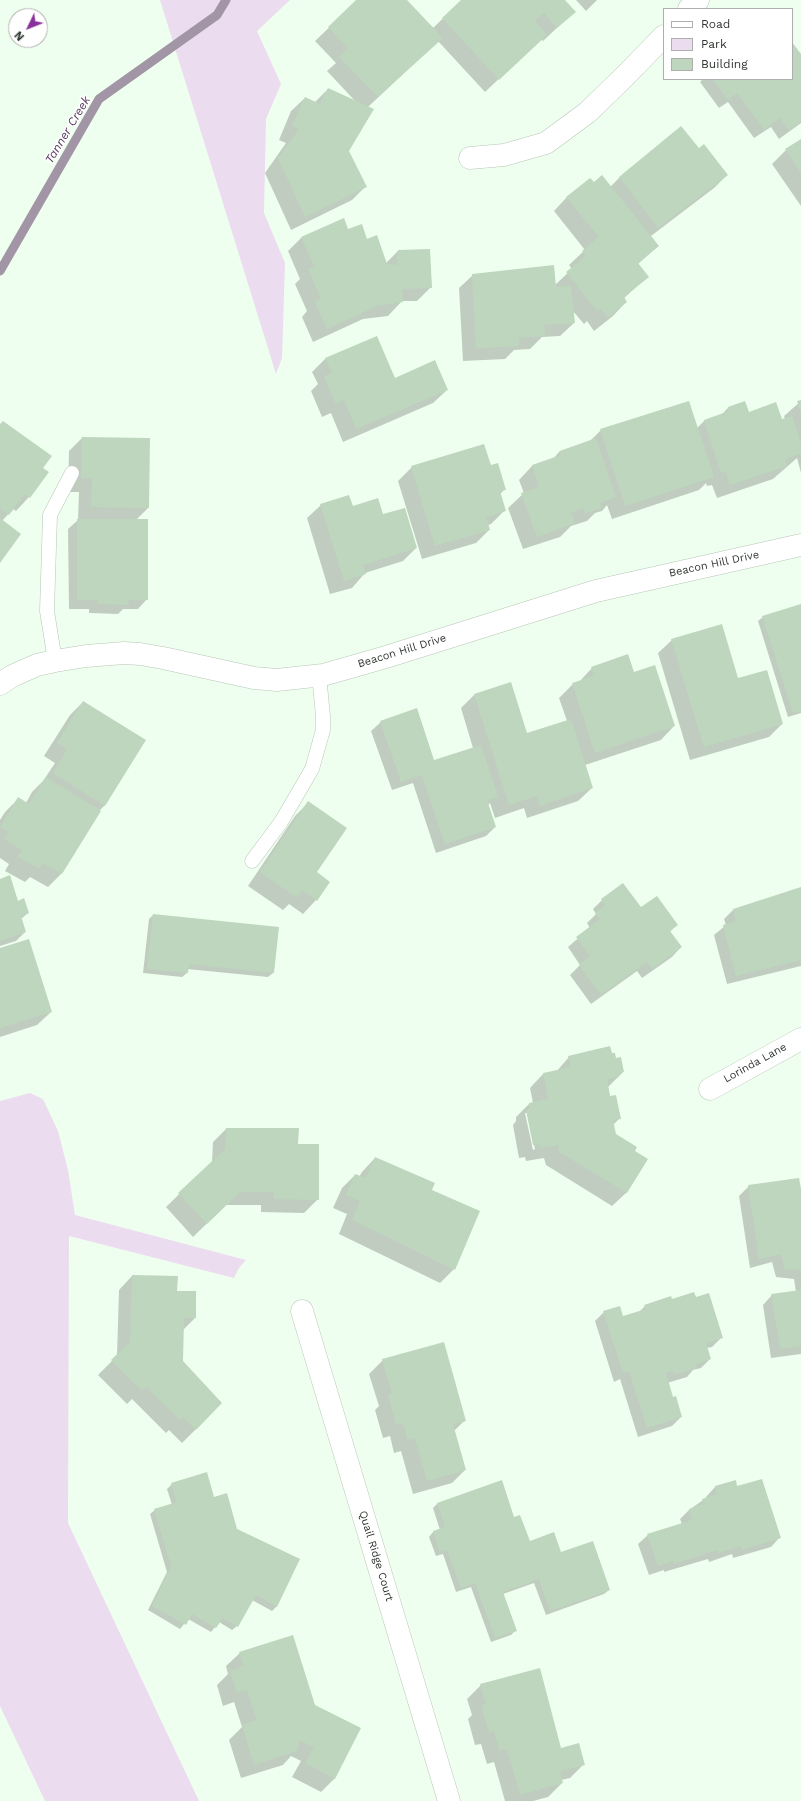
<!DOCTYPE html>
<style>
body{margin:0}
#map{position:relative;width:801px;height:1801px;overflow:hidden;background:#efffef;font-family:"Work Sans",sans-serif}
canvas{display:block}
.legend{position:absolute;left:663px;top:8px;width:130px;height:72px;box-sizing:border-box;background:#fff;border:1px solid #adafad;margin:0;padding:5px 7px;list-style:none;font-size:12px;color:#313731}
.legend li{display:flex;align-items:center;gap:8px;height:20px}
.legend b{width:20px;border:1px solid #adafad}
.north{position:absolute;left:8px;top:8px;width:40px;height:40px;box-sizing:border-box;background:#fff;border:1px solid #adafad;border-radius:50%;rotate:227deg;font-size:11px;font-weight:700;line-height:16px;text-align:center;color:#313731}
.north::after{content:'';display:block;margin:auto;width:14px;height:18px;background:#8a309c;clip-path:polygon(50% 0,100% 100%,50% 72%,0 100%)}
</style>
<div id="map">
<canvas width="801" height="1801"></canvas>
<ul class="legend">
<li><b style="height:5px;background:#fff"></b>Road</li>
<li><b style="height:11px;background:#ecdcef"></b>Park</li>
<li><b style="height:11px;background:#bdd6bd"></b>Building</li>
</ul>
<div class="north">N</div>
</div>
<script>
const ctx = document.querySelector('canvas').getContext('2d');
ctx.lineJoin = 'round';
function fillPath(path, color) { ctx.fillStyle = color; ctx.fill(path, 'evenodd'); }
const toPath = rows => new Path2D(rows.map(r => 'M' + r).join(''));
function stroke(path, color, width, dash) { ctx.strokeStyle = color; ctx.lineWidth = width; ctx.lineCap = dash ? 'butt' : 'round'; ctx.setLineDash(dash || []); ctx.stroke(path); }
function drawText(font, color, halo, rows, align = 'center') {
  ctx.font = font + ' "Work Sans",sans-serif'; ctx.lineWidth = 3; ctx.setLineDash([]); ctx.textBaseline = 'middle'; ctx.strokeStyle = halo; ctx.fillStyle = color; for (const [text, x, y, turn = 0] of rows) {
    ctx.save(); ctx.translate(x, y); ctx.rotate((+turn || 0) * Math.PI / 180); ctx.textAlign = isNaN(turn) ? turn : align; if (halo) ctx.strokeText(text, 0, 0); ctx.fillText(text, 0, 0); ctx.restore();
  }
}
const green = toPath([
 [160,0,290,0,257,31,281,84,266,119,264,213,285,263,282,358,276,374],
 [30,1093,43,1099,58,1131,68,1170,75,1215,246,1260,239,1268,234,1278,69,1236,68,1523,199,1801,45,1801,0,1706,0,1101]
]);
const shadow = toPath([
 [358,0,405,0,433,28,462,0,563,0,574,12,543,41,541,39,485,92,438,41,368,107,347,150,365,187,352,200,291,230,265,173,286,143,279,140,291,111,305,98,315,102,328,89,356,102,327,71,336,63,315,41],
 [576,0,597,0,586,11],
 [792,43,801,56,801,123,779,139,771,127,754,138,728,102,719,108,700,82,703,79,792,79],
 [801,140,801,206,772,164,786,150],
 [699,149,727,175,714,188,651,236,658,246,638,264,647,277,623,299,626,302,613,316,594,331,587,321,584,324,572,310,574,323,560,336,542,337,530,349,514,350,505,359,463,361,459,288,473,275,555,285,572,269,569,265,585,250,554,211,567,197,594,184,610,187,620,177],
 [343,219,347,230,367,240,386,263,398,251,431,287,417,301,402,301,388,316,363,319,313,342,302,317,307,311,295,284,300,279,288,251,301,238],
 [325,359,394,379,447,390,433,403,343,442,331,413,322,417,311,391,318,384,312,372],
 [801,401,801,473,797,458,773,479,717,498,712,485,707,486,706,483,699,490,612,519,607,505,602,511,595,513,587,521,571,526,560,537,523,549,508,508,524,493,519,480,532,466,552,460,560,451,590,441,601,430,697,428,704,421,721,415,728,408,781,420,785,419,784,416],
 [0,425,42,468,29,497,16,511,13,509,2,521,0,561],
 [82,438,148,508,136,520,147,599,138,609,123,609,118,614,89,613,89,609,69,609,68,529,78,520,79,492,68,492,69,451],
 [412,467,490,467,505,489,500,494,505,510,491,524,488,525,489,530,476,543,422,559,398,481],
 [321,505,352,507,382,515,416,548,403,561,365,573,352,588,330,594,307,518],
 [801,605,801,713,788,717,758,621,763,617],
 [672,640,738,679,782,724,769,737,690,760,658,653],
 [592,668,634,673,674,726,661,740,585,765,592,788,578,801,527,818,524,808,495,818,490,803,488,805,495,827,486,836,436,853,413,783,392,790,371,731,381,722,434,761,473,748,461,708,474,695,526,734,567,721,559,698,573,684,579,682],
 [83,702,105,805,99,811,61,874,48,887,30,877,25,882,5,871,9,864,0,858,0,820,5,812,18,799,26,803,32,792,43,781,55,763,44,756,70,715],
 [308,803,316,873,316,900,303,914,289,904,283,910,248,886,295,816],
 [0,880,28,913,21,919,25,932,16,941,0,946],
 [801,888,801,966,727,984,714,935,726,925,724,919,733,910],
 [602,900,641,909,676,925,670,932,681,947,672,957,642,978,637,971,591,1004,570,975,580,965,568,947,590,928,587,923,596,914,593,909],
 [153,915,278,928,273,973,268,977,187,969,187,973,182,977,143,973,149,919],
 [0,949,51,1012,37,1025,0,1037],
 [611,1054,623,1072,608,1087,610,1097,620,1118,613,1125,615,1134,633,1151,647,1160,626,1193,612,1206,546,1165,544,1158,526,1161,525,1157,519,1158,513,1125,516,1121,516,1117,529,1104,533,1103,530,1088,543,1074,556,1072,569,1057],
 [525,1113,527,1113,535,1149,533,1150],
 [226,1129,297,1145,318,1199,304,1213,261,1212,261,1205,226,1205,193,1237,166,1207,212,1162,213,1142],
 [375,1158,431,1191,454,1269,440,1283,339,1234,347,1214,333,1208,342,1188,355,1175,359,1177,362,1172],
 [749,1186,801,1196,801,1354,771,1358,763,1305,772,1295,796,1292,794,1279,776,1277,772,1262,750,1268,739,1196],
 [132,1276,176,1292,195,1318,183,1330,182,1361,196,1429,182,1443,169,1430,166,1433,132,1399,127,1404,98,1375,117,1356,119,1290],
 [671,1300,722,1337,712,1347,706,1348,710,1359,701,1368,693,1370,687,1377,667,1383,672,1398,681,1417,672,1426,638,1437,620,1379,614,1382,595,1321,604,1312,623,1317,638,1313,645,1306],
 [383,1360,465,1420,454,1431,465,1470,452,1483,413,1494,401,1451,394,1453,390,1436,383,1438,375,1410,379,1406,369,1374],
 [735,1481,737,1488,780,1537,771,1547,733,1558,732,1554,709,1562,708,1559,664,1572,664,1570,649,1575,638,1544,648,1535,682,1524,680,1519,689,1510,706,1498,706,1497,715,1487],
 [172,1484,213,1498,236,1529,299,1559,276,1607,272,1611,252,1600,237,1626,232,1630,219,1622,211,1632,188,1619,180,1629,148,1610,167,1572,150,1514,155,1510,172,1505,167,1489],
 [437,1504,514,1518,529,1542,561,1553,609,1590,604,1594,546,1615,534,1583,503,1594,516,1630,511,1635,491,1642,471,1587,456,1592,443,1554,436,1556,429,1537,433,1532,440,1530,433,1508],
 [240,1653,315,1705,335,1778,321,1792,292,1777,301,1761,291,1756,283,1765,241,1778,229,1740,242,1727,234,1702,223,1706,217,1685,228,1674,226,1666],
 [481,1685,560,1749,583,1765,570,1778,561,1780,562,1783,548,1797,533,1801,505,1801,494,1762,487,1764,481,1744,475,1745,468,1719,472,1715,467,1699]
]);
const stream = toPath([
 [0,271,99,99,217,15,226,0]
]);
const building = toPath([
 [356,0,407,0,443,38,378,97,339,57,348,48,328,27],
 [461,0,565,0,576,12,557,28,544,13,535,21,547,35,499,80,442,18],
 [792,42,801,54,801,121,789,130,780,118,764,130,737,93,728,100,713,79,792,79],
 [328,88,374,109,349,151,367,187,305,217,278,158,299,129,292,126,305,97,320,104],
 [681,126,699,148,704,144,728,175,658,228,619,177],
 [801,139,801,173,785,149],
 [602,175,659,246,638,263,649,277,624,297,627,302,608,318,601,309,597,311,566,272,586,256,582,251,599,237,566,197,590,178,594,182],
 [344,218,348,229,362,224,367,239,377,235,387,264,397,265,398,250,430,249,432,288,402,289,403,302,377,306,327,329,315,302,321,299,308,269,314,267,301,237],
 [554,265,556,287,571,286,575,323,544,325,545,336,519,338,519,346,476,348,472,274],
 [377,336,395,378,435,360,448,390,356,429,344,400,336,404,324,376,332,373,325,358],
 [801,400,801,413,797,401],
 [689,401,714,477,625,506,600,429],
 [745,401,749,412,776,402,782,419,792,416,801,444,801,454,785,459,787,466,730,485,726,472,721,473,704,420,729,411,728,407],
 [3,421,52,456,43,468,49,472,30,498,25,494,9,515,0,508,0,424],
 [82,437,150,438,149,508,91,507,92,478,81,478],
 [596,438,616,497,600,503,601,508,585,514,583,508,571,513,575,523,537,537,521,493,539,487,532,465,561,455,560,451],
 [484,444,491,465,498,463,506,490,500,491,506,511,486,517,490,530,435,546,411,466],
 [349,495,353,506,378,498,383,514,405,508,417,548,363,565,366,574,344,581,320,504],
 [0,518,21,534,0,563],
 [77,519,148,519,148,600,129,600,128,605,98,604,98,600,77,600],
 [801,604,801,711,793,713,762,616],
 [722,624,738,678,767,670,783,724,704,747,671,639],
 [628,654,634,672,655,665,675,726,595,753,572,683,594,676,591,667],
 [511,682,527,733,571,719,593,788,540,806,537,796,509,805,474,694],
 [83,701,146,740,105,806,53,773,67,749,57,743],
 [417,708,434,760,481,745,498,797,487,800,496,827,445,844,422,775,401,782,380,721],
 [46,777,101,811,62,874,43,863,39,869,18,857,22,850,4,839,8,832,0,827,18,797,29,804],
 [308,801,347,828,317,872,330,882,317,901,302,890,297,898,260,872],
 [10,875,18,901,24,898,29,913,21,916,26,932,0,941,0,879],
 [623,883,641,907,657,896,678,925,670,931,682,947,652,969,647,962,601,995,579,965,590,956,576,937,600,919,595,913,605,905,601,899],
 [801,887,801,960,736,976,723,925,736,921,733,909],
 [153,914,279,927,274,973,189,964,188,973,147,969],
 [29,939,52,1012,0,1028,0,948],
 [610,1046,612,1053,615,1053,616,1058,621,1057,624,1072,619,1073,619,1077,607,1079,610,1096,616,1095,621,1119,613,1120,616,1134,637,1147,635,1151,648,1159,627,1193,559,1152,558,1145,540,1148,539,1144,533,1145,526,1110,530,1109,529,1103,548,1099,543,1073,571,1067,568,1056],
 [226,1128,299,1128,298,1144,319,1144,319,1200,274,1199,274,1192,240,1192,207,1224,178,1193,225,1149],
 [375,1157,435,1183,432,1190,480,1211,455,1270,352,1220,360,1201,346,1195,355,1174,366,1178],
 [799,1178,801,1189,801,1270,785,1269,781,1254,759,1259,748,1185],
 [132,1275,178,1276,177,1291,196,1291,196,1318,184,1318,183,1361,222,1403,196,1430,183,1417,180,1420,146,1387,142,1391,111,1360,130,1342],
 [801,1290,801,1346,780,1349,771,1294],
 [694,1292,696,1297,709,1293,723,1338,706,1343,711,1359,696,1364,697,1368,674,1375,673,1371,666,1373,673,1397,676,1396,682,1417,647,1428,629,1371,623,1373,603,1311,620,1306,623,1316,646,1309,644,1305,671,1296,672,1299],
 [444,1342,466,1421,453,1424,466,1470,427,1481,415,1438,408,1440,403,1423,396,1425,388,1395,392,1394,382,1359],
 [207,1472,214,1497,227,1493,237,1529,300,1559,277,1607,256,1595,238,1627,223,1618,216,1628,192,1614,186,1625,152,1606,171,1566,154,1509,177,1502,171,1483],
 [762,1479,781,1538,742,1550,741,1546,718,1553,717,1550,674,1564,673,1561,658,1566,647,1534,692,1520,689,1509,704,1504,702,1499,717,1494,715,1486,736,1480,737,1486],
 [502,1480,514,1517,520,1515,530,1541,554,1532,561,1552,593,1541,610,1590,550,1611,539,1579,503,1592,517,1631,495,1638,475,1583,461,1588,447,1550,440,1552,433,1531,445,1527,437,1503],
 [293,1635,315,1705,361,1728,335,1779,305,1763,314,1748,300,1740,297,1751,254,1765,242,1725,257,1720,247,1690,237,1693,230,1671,244,1666,239,1652],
 [540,1668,561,1748,579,1743,585,1765,560,1771,563,1783,520,1795,507,1749,500,1751,494,1731,489,1732,481,1705,486,1704,480,1684]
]);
const lane = toPath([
 [55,661,47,611,50,515,72,473],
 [252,861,281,822,312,769,323,730,323,716,319,675]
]);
const street = toPath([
 [689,9,698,0],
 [470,158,504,155,546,143,588,112,625,76,664,36],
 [0,684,12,676,37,665,55,661,86,656,124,653,140,654,163,658,254,678,277,680,323,675,386,657,596,591,801,545],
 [710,1089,801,1039],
 [302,1311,449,1801]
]);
const streetNames = [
 ["Beacon Hill Drive",714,564,-12],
 ["Beacon Hill Drive",402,651,-17],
 ["Lorinda Lane",755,1063,-29],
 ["Quail Ridge Court",376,1556,73]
];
const waterNames = [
 ["Tanner Creek",68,130,-59]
];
fillPath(green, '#ecdcef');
fillPath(shadow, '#0003');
stroke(stream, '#a295a5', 9);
fillPath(building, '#bdd6bd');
stroke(lane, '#b7c6b7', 15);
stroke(street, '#b7c6b7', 23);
stroke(lane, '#fff', 14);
stroke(street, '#fff', 22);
drawText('11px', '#313731', '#fff', streetNames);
drawText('italic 12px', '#5b3c62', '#fff', waterNames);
</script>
